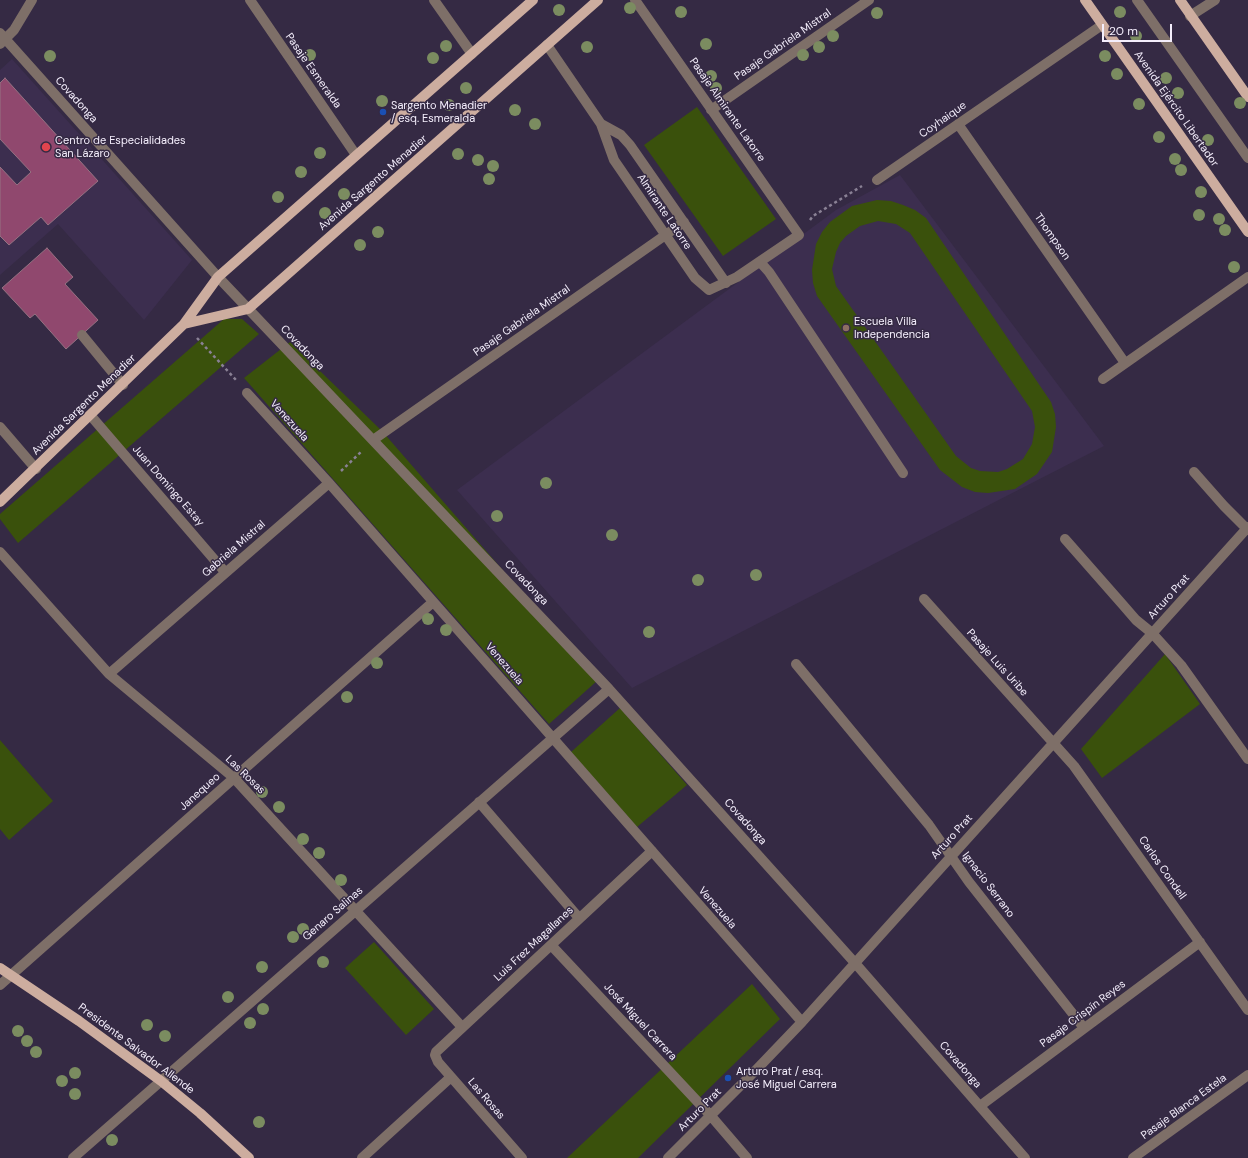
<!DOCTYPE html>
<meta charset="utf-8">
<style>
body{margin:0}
#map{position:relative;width:1248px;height:1158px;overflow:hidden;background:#352a44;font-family:"DM Sans",sans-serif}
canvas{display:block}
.scale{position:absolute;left:1102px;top:24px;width:70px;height:18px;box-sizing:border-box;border:2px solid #f4eefc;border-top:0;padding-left:5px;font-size:12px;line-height:14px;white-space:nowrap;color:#f4eefc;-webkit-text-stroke:3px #352a44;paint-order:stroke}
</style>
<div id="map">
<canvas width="1248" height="1158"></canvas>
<div class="scale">20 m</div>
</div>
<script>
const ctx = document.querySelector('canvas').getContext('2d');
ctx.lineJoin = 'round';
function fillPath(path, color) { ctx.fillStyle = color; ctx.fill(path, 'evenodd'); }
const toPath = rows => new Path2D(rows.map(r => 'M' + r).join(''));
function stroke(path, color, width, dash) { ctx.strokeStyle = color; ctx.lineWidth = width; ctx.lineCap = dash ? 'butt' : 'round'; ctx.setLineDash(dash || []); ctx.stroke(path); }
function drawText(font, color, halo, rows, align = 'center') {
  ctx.font = font + ' "DM Sans",sans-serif'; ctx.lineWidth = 3; ctx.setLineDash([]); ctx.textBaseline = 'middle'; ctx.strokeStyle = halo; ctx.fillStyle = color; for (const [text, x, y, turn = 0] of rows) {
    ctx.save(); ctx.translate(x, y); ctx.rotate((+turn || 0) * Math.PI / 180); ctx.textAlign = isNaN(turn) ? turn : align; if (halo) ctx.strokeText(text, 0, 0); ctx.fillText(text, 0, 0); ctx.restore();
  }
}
const built = toPath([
 [12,59,192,260,144,320,58,224,0,275,0,70],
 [900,175,1104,446,632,688,457,490,836,210]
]);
const green = toPath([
 [697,107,776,219,723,256,644,145],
 [877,200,891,201,903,205,915,210,926,218,1051,402,1055,414,1056,427,1052,452,1037,474,1015,489,988,493,975,492,962,487,940,470,817,296,813,283,812,270,816,244,822,232,830,222,852,206],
 [878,221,896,224,910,233,1032,411,1035,427,1032,444,1023,459,1007,469,998,472,980,471,971,468,956,456,836,286,832,269,836,252,840,243,846,236,860,226],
 [224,319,242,319,259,334,18,543,0,519,0,514],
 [290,342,382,431,598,680,549,724,244,378],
 [1165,654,1200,704,1102,778,1081,749],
 [620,708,687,785,637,827,571,752],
 [0,740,53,801,9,840,0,829],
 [374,942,434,1009,406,1035,345,968],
 [752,984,780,1019,638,1158,567,1158]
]);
const building = toPath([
 [5,78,98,181,48,225,41,217,9,245,0,236,0,167,17,185,31,172,0,139,0,83,5,78],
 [47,248,73,277,65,284,98,320,66,349,35,314,30,318,2,288,47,248]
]);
const path = toPath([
 [810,220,813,216,862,186],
 [197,338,237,381],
 [341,471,362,451]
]);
const minor = toPath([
 [250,0,356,155],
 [434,0,472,54],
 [1137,0,1248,158],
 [1190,16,1215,0],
 [0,33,218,277,609,689,855,963,1025,1158],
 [0,44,14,30,32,0],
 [547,45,601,124,614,160,695,278,709,290,737,277,799,235,635,0],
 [711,110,869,0],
 [601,124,621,135,630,145,726,283],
 [958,124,1125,363],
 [877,180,1102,25],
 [760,262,769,272,903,473],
 [82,335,123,385],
 [1103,379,1248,277],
 [247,393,329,483,802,1022],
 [91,416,225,572],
 [0,427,36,469],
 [373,440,684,222],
 [1194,472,1224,506,1248,530],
 [1065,539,1123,605,1136,620,1152,633,1181,665,1248,759],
 [0,552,109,674,234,778,462,1027],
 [924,599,1074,766,1248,1010],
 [796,664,929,825,969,882,1084,1028],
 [109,674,329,483],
 [479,802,579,918],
 [551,945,711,1116,747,1158],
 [0,985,433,602],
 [980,1106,1200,942],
 [73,1158,609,689],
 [362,1158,451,1077],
 [522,1158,438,1062,435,1055,436,1052,652,851],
 [668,1158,756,1070,802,1022,1248,527],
 [1133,1158,1248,1075]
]);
const major = toPath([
 [1085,0,1248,232],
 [1180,0,1248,97],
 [184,324,248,309,598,0],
 [0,502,184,324,218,277,533,0],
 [0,968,79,1021,161,1081,200,1113,249,1158]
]);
const trees = [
 [630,8],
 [559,10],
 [681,12],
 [1120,12],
 [877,13],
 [833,36],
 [1136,36],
 [706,44],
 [446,46],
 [587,47],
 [819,47],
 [310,55],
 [803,55],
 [50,56],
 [1105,56],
 [433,58],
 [1117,74],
 [711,76],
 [1166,78],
 [466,88],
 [716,88],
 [1178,93],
 [382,101],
 [1240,103],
 [1139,104],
 [449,105],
 [515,110],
 [535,124],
 [1159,137],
 [1208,140],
 [320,153],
 [458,154],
 [1175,159],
 [478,160],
 [493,166],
 [1181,170],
 [301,172],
 [489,179],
 [1201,192],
 [344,194],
 [278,197],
 [325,213],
 [1199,215],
 [1219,219],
 [1225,230],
 [378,232],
 [360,245],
 [1234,267],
 [546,483],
 [497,516],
 [612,535],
 [756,575],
 [698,580],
 [428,619],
 [446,630],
 [649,632],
 [377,663],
 [347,697],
 [262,792],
 [279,807],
 [303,839],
 [319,853],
 [341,880],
 [303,929],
 [293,937],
 [323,962],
 [262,967],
 [228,997],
 [263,1009],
 [250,1023],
 [147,1025],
 [18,1031],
 [165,1036],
 [27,1041],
 [36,1052],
 [75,1073],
 [62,1081],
 [75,1094],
 [259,1122],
 [112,1140]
];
const markers = [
 [383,112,4,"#1a4fb4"],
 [46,147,5,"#e0444e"],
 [846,328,4,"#8d6e63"],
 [728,1078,4,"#1a4fb4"]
];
const streetNames = [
 ["Pasaje Gabriela Mistral",783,45,-35],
 ["Pasaje Esmeralda",313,71,55],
 ["Covadonga",76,100,48],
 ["Avenida Ejército Libertador",1176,109,55],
 ["Pasaje Almirante Latorre",727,110,55],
 ["Coyhaique",943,120,-35],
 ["Avenida Sargento Menadier",373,183,-41],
 ["Almirante Latorre",664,212,56],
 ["Thompson",1052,237,55],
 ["Pasaje Gabriela Mistral",522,321,-35],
 ["Covadonga",302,348,46],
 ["Avenida Sargento Menadier",84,405,-44],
 ["Venezuela",289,421,48],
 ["Juan Domingo Estay",168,486,49],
 ["Gabriela Mistral",234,549,-41],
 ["Covadonga",526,583,46],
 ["Arturo Prat",1169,597,-48],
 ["Pasaje Luis Uribe",997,663,48],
 ["Venezuela",504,664,49],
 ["Las Rosas",245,775,44],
 ["Janequeo",200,792,-42],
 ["Covadonga",745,822,48],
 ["Arturo Prat",952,837,-48],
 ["Carlos Condell",1162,868,55],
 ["Ignacio Serrano",988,885,53],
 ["Venezuela",717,908,49],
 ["Genaro Salinas",333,914,-41],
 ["Luis Frez Magallanes",534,944,-43],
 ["Pasaje Crispín Reyes",1083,1014,-37],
 ["José Miguel Carrera",640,1022,47],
 ["Presidente Salvador Allende",136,1049,37],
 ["Covadonga",960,1065,49],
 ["Las Rosas",486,1099,49],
 ["Pasaje Blanca Estela",1184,1107,-36],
 ["Arturo Prat",700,1110,-45]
];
const poiNames = [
 ["Sargento Menadier",391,106],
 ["/ esq. Esmeralda",391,119],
 ["Centro de Especialidades",55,141],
 ["San Lázaro",55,154],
 ["Escuela Villa",854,322],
 ["Independencia",854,335],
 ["Arturo Prat / esq.",736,1072],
 ["José Miguel Carrera",736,1085]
];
fillPath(built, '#3c2e4f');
fillPath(green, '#3a510c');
fillPath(building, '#90486e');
stroke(building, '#957282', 1);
stroke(path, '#8a8195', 2.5, [3, 3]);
stroke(minor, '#7e6f68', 10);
stroke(major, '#cdad9f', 10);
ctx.fillStyle = '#7b8c60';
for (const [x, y] of trees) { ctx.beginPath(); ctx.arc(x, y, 6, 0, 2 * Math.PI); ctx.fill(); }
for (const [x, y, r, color] of markers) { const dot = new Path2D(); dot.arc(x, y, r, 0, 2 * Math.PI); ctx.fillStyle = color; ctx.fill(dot); stroke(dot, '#352a44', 1.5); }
drawText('11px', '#f4eefc', '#352a44', streetNames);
drawText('11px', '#f4eefc', '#352a44', poiNames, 'left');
</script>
